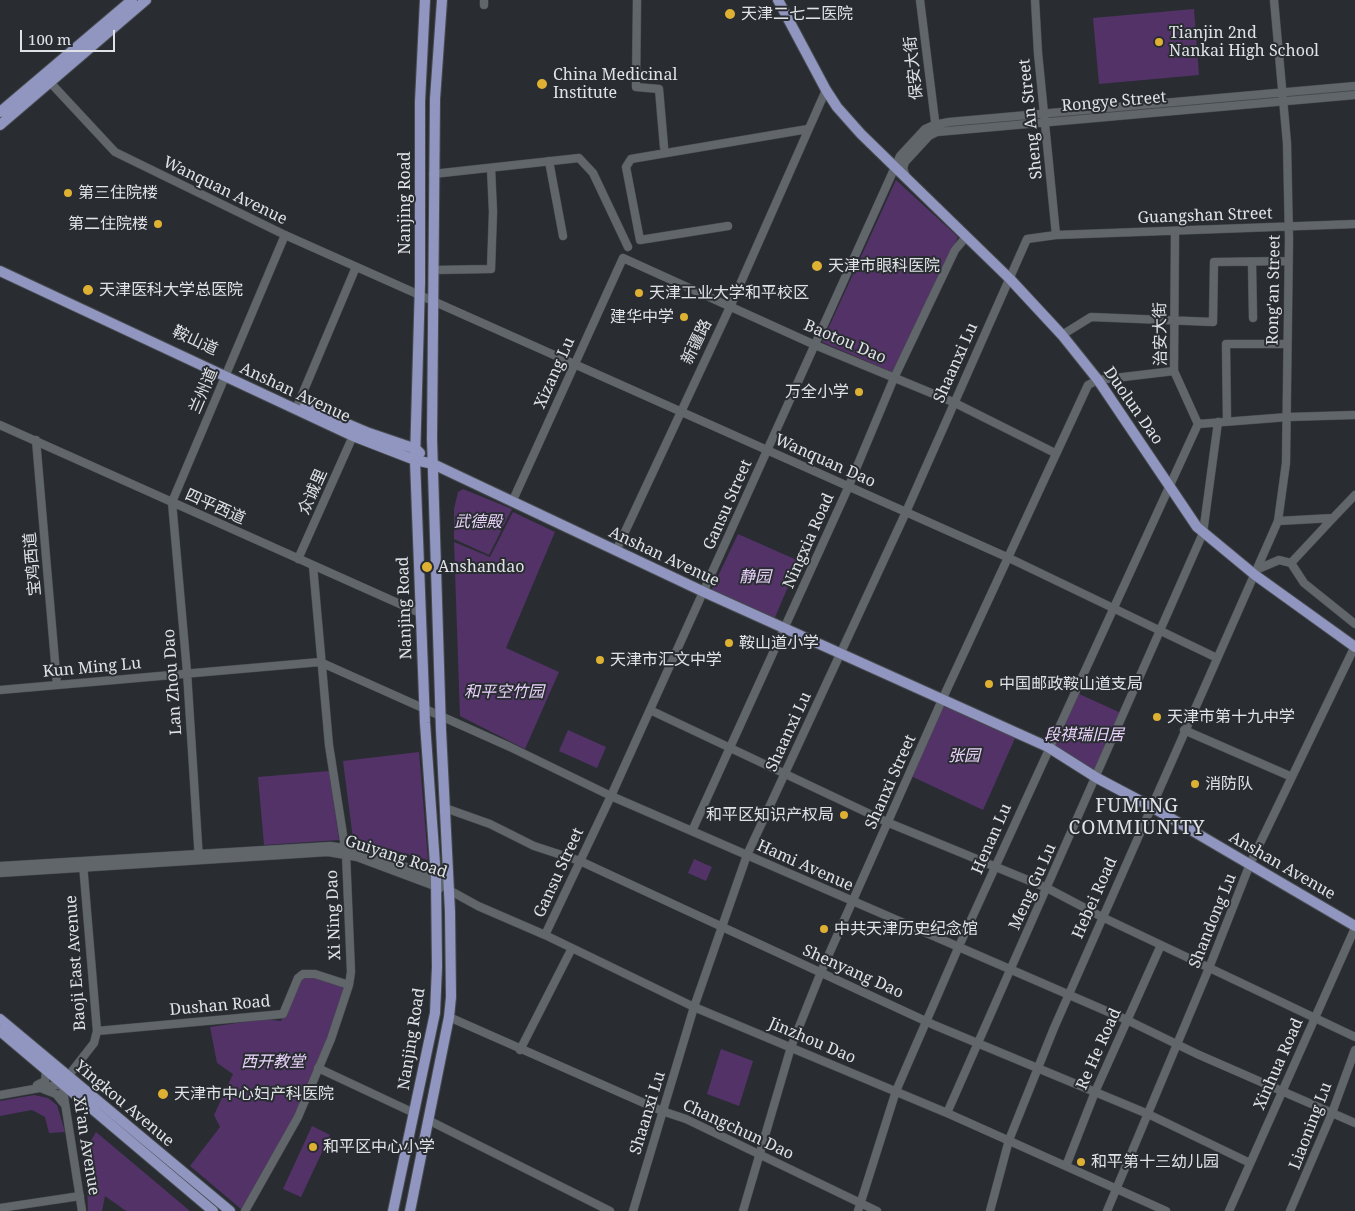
<!DOCTYPE html>
<meta charset="utf-8">
<style>
body{margin:0}
#map{position:relative;width:1355px;height:1211px;overflow:hidden;background:#292d32;font-family:"Noto Serif",serif}
canvas{display:block}
.scale{position:absolute;left:20px;top:30px;width:95px;height:22px;box-sizing:border-box;border:2px solid #e0e3e6;border-top:0;padding-left:6px;font-size:15px;line-height:18px;white-space:nowrap;color:#e0e3e6;-webkit-text-stroke:4px #292d32;paint-order:stroke}
</style>
<div id="map">
<canvas width="1355" height="1211"></canvas>
<div class="scale">100 m</div>
</div>
<script>
const ctx = document.querySelector('canvas').getContext('2d');
ctx.lineJoin = 'round';
function fillPath(path, color) { ctx.fillStyle = color; ctx.fill(path, 'evenodd'); }
const toPath = rows => new Path2D(rows.map(r => 'M' + r).join(''));
function stroke(path, color, width, dash) { ctx.strokeStyle = color; ctx.lineWidth = width; ctx.lineCap = dash ? 'butt' : 'round'; ctx.setLineDash(dash || []); ctx.stroke(path); }
function drawText(font, color, halo, rows, align = 'center') {
  ctx.font = font + ' "Noto Serif","Noto Sans SC",serif'; ctx.lineWidth = 4; ctx.setLineDash([]); ctx.textBaseline = 'middle'; ctx.strokeStyle = halo; ctx.fillStyle = color; for (const [text, x, y, turn = 0] of rows) {
    ctx.save(); ctx.translate(x, y); ctx.rotate((+turn || 0) * Math.PI / 180); ctx.textAlign = isNaN(turn) ? turn : align; if (halo) ctx.strokeText(text, 0, 0); ctx.fillText(text, 0, 0); ctx.restore();
  }
}
const green = toPath([
 [1194,9,1199,75,1099,84,1093,18],
 [896,180,958,237,892,372,822,342],
 [463,489,512,509,489,555,454,539,454,509,458,492],
 [513,512,555,532,506,648,559,672,525,749,460,716,454,542,490,557],
 [738,534,799,561,773,622,710,593],
 [1077,693,1121,713,1094,775,1050,749],
 [943,703,1016,736,983,810,911,776],
 [568,730,606,747,597,768,559,751],
 [419,752,428,860,353,839,343,761],
 [329,771,339,840,264,845,258,777],
 [694,859,712,867,706,881,688,873],
 [315,975,347,986,329,1039,296,1115,241,1209,190,1166,220,1127,214,1115,233,1074,217,1063,210,1027,264,1019,281,1021,299,979],
 [721,1049,753,1061,739,1106,707,1094],
 [34,1095,48,1098,57,1105,65,1132,49,1133,45,1117,32,1110,0,1116,0,1101],
 [312,1126,330,1135,301,1197,283,1189],
 [96,1132,190,1211,126,1211,105,1196,102,1211,88,1211,86,1149]
]);
const minor = toPath([
 [637,0,636,87,659,89,664,147],
 [920,0,936,129],
 [1035,0,1038,53,1056,235],
 [484,5,484,0],
 [47,79,115,152,285,235,1009,558,1217,658],
 [549,161,563,236],
 [433,174,579,158,593,173,628,247],
 [906,177,903,168,905,162,929,136,937,132,1355,95],
 [728,226,640,240,626,167,631,159,808,129],
 [1252,262,1253,318],
 [433,270,491,269,493,212,491,168],
 [1062,335,1091,317,1213,322,1214,262,1288,261],
 [296,409,356,267],
 [1227,421,1226,344,1287,344],
 [1198,424,1288,417,1355,415],
 [0,425,420,613],
 [36,440,57,685],
 [513,500,623,258,815,345,953,402,1055,453],
 [1278,521,1333,518,1355,495],
 [616,551,730,307,826,90],
 [298,559,353,436],
 [1291,563,1304,583,1355,624],
 [1258,569,1279,560,1291,563,1333,518],
 [0,690,320,662,510,747,611,796,1127,1020,1197,1054,1355,1123],
 [650,710,889,823,1047,888,1102,917,1355,1037],
 [1184,730,1292,777],
 [445,808,490,824,534,846,580,861,934,1025,1148,1114,1250,1163],
 [692,831,848,488,894,378,955,250,966,237],
 [199,860,187,672,172,502,285,235],
 [0,866,330,846,359,850,436,878,449,890,478,906,545,935,694,1007,947,1113,1166,1211],
 [0,873,328,852,357,857,440,888],
 [545,935,611,796,900,156,925,129,934,125,949,122,1355,86],
 [449,1017,662,1111,686,1119,877,1211],
 [97,1031,283,1014,298,978,303,974,315,974,349,985],
 [520,1050,572,948],
 [318,1068,414,1113],
 [62,1084,82,1211],
 [37,1085,45,1081,46,1071],
 [43,1089,56,1094,65,1105],
 [0,1095,62,1084,94,1043,97,1031,83,864],
 [947,1113,1203,533,1218,422],
 [428,1120,610,1211],
 [1066,1166,1095,1092,1161,945],
 [0,1208,80,1196],
 [245,1211,298,1117,331,1039,349,985,351,972,346,854,329,745,313,566],
 [633,1211,694,1007,747,855,906,512,1027,239,1056,235,1355,224],
 [743,1211,791,1047,821,972,942,700,1088,385,1098,380,1174,371],
 [858,1211,896,1091,959,946,1198,424,1174,371,1175,231],
 [990,1211,1009,1140,1054,1028,1278,521,1286,463,1289,239,1287,143,1274,0],
 [1107,1211,1209,968,1250,864,1355,646],
 [1229,1211,1355,928],
 [1290,1211,1332,1113,1355,1050]
]);
const major = toPath([
 [778,0,826,90,837,107,861,134,1010,279,1062,335,1098,380,1197,527,1255,575,1355,647],
 [0,112,132,0],
 [0,125,146,0],
 [0,271,353,436,415,460,433,464,704,592,1048,747,1097,778,1150,806,1355,926],
 [305,406,369,433,416,449,420,453],
 [0,1019,230,1211],
 [0,1031,213,1211],
 [393,1211,435,1013,437,967,436,878,425,723,415,460,420,283,420,102,425,0],
 [410,1211,449,1017,451,997,450,912,441,730,432,439,435,99,442,0]
]);
const markers = [
 [730,14,6,"#deb133"],
 [1159,42,5,"#deb133"],
 [542,84,6,"#deb133"],
 [68,193,5,"#deb133"],
 [158,224,5,"#deb133"],
 [817,266,6,"#deb133"],
 [88,290,6,"#deb133"],
 [639,293,5,"#deb133"],
 [684,317,5,"#deb133"],
 [859,392,5,"#deb133"],
 [427,567,6,"#deb133"],
 [729,643,5,"#deb133"],
 [600,660,5,"#deb133"],
 [989,684,5,"#deb133"],
 [1157,717,5,"#deb133"],
 [1195,784,5,"#deb133"],
 [844,815,5,"#deb133"],
 [824,929,5,"#deb133"],
 [163,1094,6,"#deb133"],
 [313,1147,5,"#deb133"],
 [1081,1162,5,"#deb133"]
];
const poiNames = [
 ["天津二七二医院",741,14],
 ["Tianjin 2nd",1169,33],
 ["Nankai High School",1169,51],
 ["China Medicinal",553,75],
 ["Institute",553,93],
 ["第三住院楼",78,193],
 ["第二住院楼",148,224,"right"],
 ["天津市眼科医院",828,266],
 ["天津医科大学总医院",99,290],
 ["天津工业大学和平校区",649,293],
 ["建华中学",674,317,"right"],
 ["万全小学",849,392,"right"],
 ["Anshandao",438,567],
 ["鞍山道小学",739,643],
 ["天津市汇文中学",610,660],
 ["中国邮政鞍山道支局",999,684],
 ["天津市第十九中学",1167,717],
 ["消防队",1205,784],
 ["和平区知识产权局",834,815,"right"],
 ["中共天津历史纪念馆",834,929],
 ["天津市中心妇产科医院",174,1094],
 ["和平区中心小学",323,1147],
 ["和平第十三幼儿园",1091,1162]
];
const streetNames = [
 ["保安大街",914,68,-96],
 ["Rongye Street",1114,102,-5],
 ["Sheng An Street",1031,119,-96],
 ["Wanquan Avenue",225,191,26],
 ["Nanjing Road",405,203,-90],
 ["Guangshan Street",1205,216,-2],
 ["Rong'an Street",1274,290,-89],
 ["治安大街",1161,334,-91],
 ["鞍山道",195,341,25],
 ["新疆路",697,342,-64],
 ["Baotou Dao",845,342,23],
 ["Shaanxi Lu",956,363,-66],
 ["Xizang Lu",555,373,-66],
 ["兰州道",204,391,-67],
 ["Anshan Avenue",295,393,25],
 ["Duolun Dao",1133,406,55],
 ["Wanquan Dao",825,461,24],
 ["众诚里",313,492,-66],
 ["Gansu Street",728,505,-66],
 ["四平西道",215,507,24],
 ["Ningxia Road",809,541,-66],
 ["Anshan Avenue",664,557,25],
 ["宝鸡西道",33,564,-95],
 ["Nanjing Road",405,608,-92],
 ["Kun Ming Lu",92,668,-5],
 ["Lan Zhou Dao",173,682,-94],
 ["Shaanxi Lu",789,732,-65],
 ["Shanxi Street",891,782,-66],
 ["Henan Lu",992,839,-66],
 ["Guiyang Road",396,857,18],
 ["Hami Avenue",805,866,24],
 ["Anshan Avenue",1282,866,30],
 ["Gansu Street",559,873,-65],
 ["Meng Gu Lu",1033,887,-66],
 ["Hebei Road",1095,898,-66],
 ["Xi Ning Dao",334,915,-92],
 ["Shandong Lu",1213,921,-68],
 ["Baoji East Avenue",76,963,-94],
 ["Shenyang Dao",853,972,24],
 ["Dushan Road",220,1006,-5],
 ["Nanjing Road",412,1039,-81],
 ["Jinzhou Dao",812,1041,23],
 ["Re He Road",1099,1049,-66],
 ["Xinhua Road",1279,1064,-66],
 ["Yingkou Avenue",124,1104,40],
 ["Shaanxi Lu",648,1113,-73],
 ["Liaoning Lu",1311,1126,-69],
 ["Changchun Dao",738,1130,25],
 ["Xi'an Avenue",86,1146,81]
];
const parkNames = [
 ["武德殿",478,522],
 ["静园",755,577],
 ["和平空竹园",504,692],
 ["段祺瑞旧居",1084,735],
 ["张园",964,756],
 ["西开教堂",273,1062]
];
const quarterNames = [
 ["FUMING",1137,807],
 ["COMMIUNITY",1137,829]
];
fillPath(green, '#533268');
stroke(minor, '#474b4e', 9);
stroke(major, '#474b4e', 12);
stroke(minor, '#61666b', 8);
stroke(major, '#9096bf', 10);
for (const [x, y, r, color] of markers) { const dot = new Path2D(); dot.arc(x, y, r, 0, 2 * Math.PI); ctx.fillStyle = color; ctx.fill(dot); stroke(dot, '#292d32', 2); }
drawText('16px', '#e0e3e6', '#292d32', poiNames, 'left');
drawText('16px', '#e0e3e6', '#292d32', streetNames);
drawText('italic 16px', '#ead3fb', '#292d32', parkNames);
ctx.letterSpacing = '1px';
drawText('19px', '#e0e3e6', '#292d32', quarterNames);
ctx.letterSpacing = '0px';
</script>
